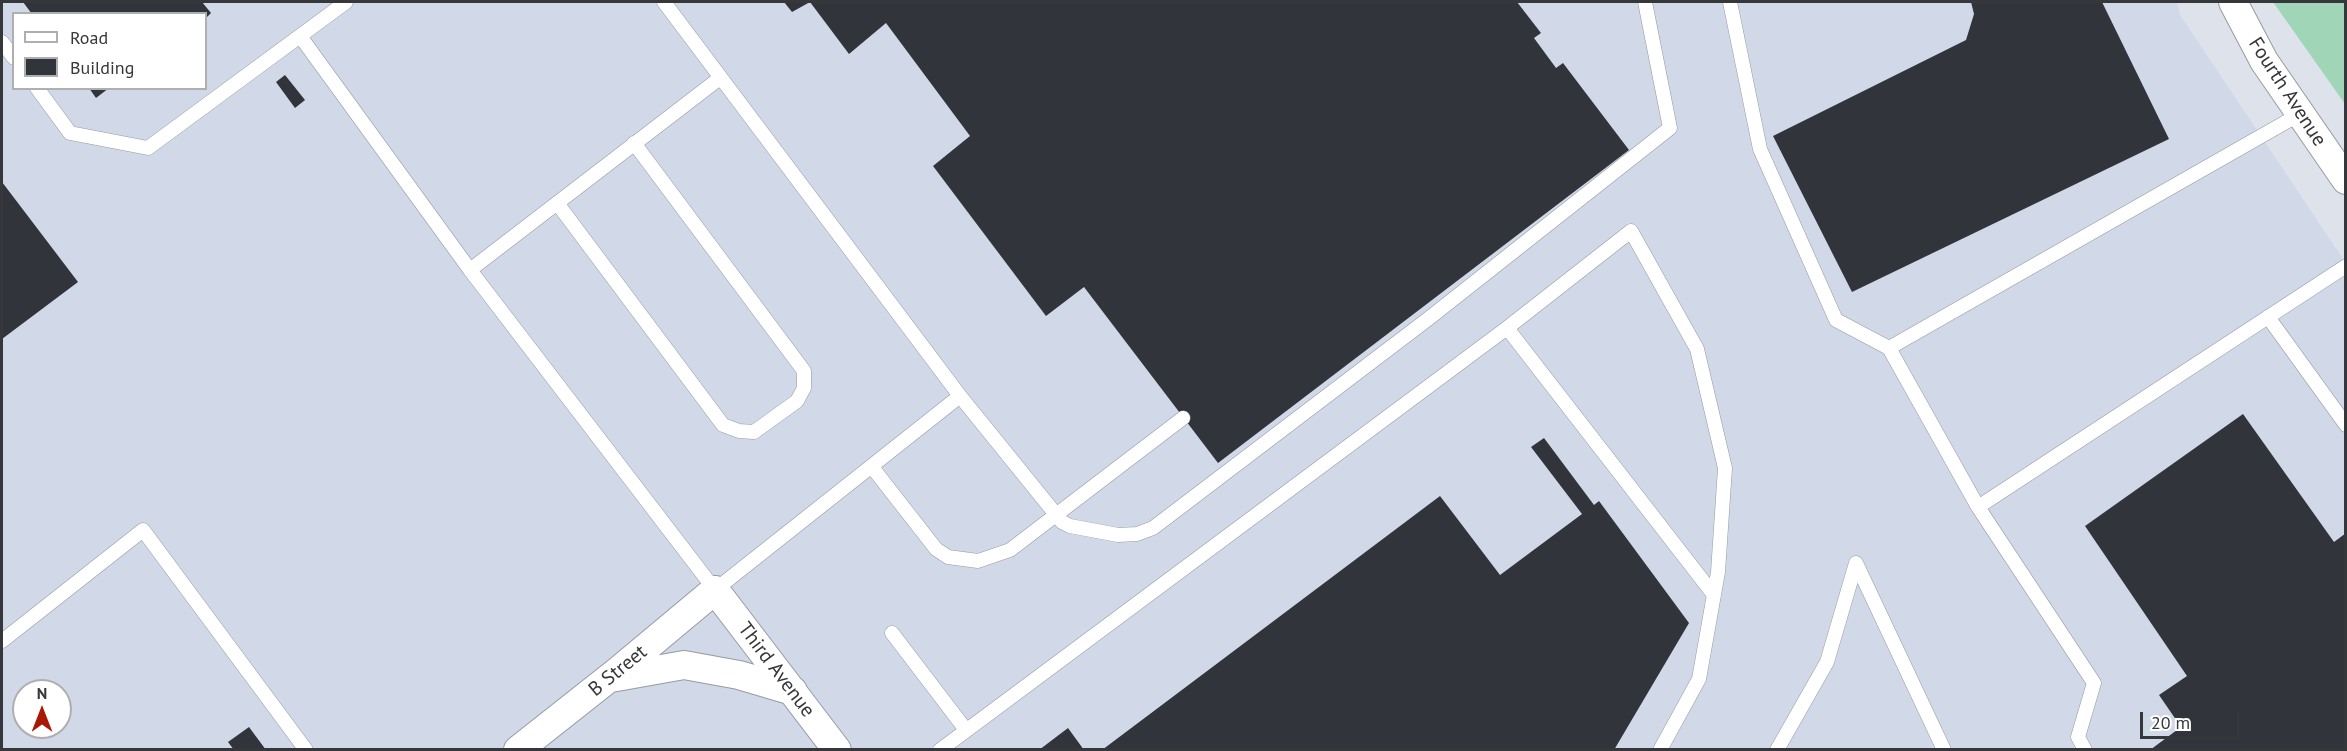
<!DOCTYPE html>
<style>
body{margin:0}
#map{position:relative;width:2347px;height:751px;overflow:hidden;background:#dee2ea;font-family:"PT Sans",sans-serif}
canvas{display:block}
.frame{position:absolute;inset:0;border:3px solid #36373a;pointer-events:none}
.legend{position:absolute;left:12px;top:12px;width:195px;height:78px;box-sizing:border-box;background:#fff;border:2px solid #afafb0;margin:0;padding:8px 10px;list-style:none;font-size:18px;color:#36373a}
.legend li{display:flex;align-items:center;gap:12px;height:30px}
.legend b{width:30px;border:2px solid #afafb0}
.north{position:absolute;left:12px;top:679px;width:60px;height:60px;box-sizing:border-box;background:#fff;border:2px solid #afafb0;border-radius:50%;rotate:0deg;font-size:16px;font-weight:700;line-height:24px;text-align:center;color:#36373a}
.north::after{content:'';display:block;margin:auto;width:21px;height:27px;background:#a91805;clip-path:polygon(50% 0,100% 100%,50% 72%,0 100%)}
.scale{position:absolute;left:2140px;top:712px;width:100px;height:27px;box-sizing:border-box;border:3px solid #36373a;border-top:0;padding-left:8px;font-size:18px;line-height:21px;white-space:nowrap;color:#36373a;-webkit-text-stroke:4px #fff;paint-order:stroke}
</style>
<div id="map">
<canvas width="2347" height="751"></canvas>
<div class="frame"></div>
<ul class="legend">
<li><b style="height:8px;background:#fff"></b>Road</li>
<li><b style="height:16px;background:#31343a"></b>Building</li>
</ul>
<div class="north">N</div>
<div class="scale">20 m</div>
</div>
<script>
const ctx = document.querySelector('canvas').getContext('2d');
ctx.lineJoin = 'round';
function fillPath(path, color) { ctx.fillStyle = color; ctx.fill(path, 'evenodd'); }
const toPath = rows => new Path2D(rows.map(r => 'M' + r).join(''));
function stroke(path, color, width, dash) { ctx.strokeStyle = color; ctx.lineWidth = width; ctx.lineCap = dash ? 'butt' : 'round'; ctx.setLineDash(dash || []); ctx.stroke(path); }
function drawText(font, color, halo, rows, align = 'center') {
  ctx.font = font + ' "PT Sans",sans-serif'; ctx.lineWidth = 6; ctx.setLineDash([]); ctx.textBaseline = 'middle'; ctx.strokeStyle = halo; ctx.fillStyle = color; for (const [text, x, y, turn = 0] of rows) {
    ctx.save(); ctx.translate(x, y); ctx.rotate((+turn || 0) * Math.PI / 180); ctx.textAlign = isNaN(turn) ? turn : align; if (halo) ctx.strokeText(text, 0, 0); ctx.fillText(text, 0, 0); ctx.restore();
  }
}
const built = toPath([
 [2,2,2177,2,2180,15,2345,262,2345,749,2,749],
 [14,14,206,14,206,88,14,88],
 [24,691,60,691,60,727,24,727]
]);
const green = toPath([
 [2273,2,2345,2,2345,104]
]);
const building = toPath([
 [23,2,202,2,211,13,206,18,206,14,32,14],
 [784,2,810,2,792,12],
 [810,2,1517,2,1541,33,1534,38,1556,68,1563,63,1629,150,1218,463,1084,287,1046,316,933,166,970,136,886,23,849,54],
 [1971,2,2102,2,2169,139,1852,292,1773,136,1966,40,1974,14],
 [285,75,305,100,295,108,276,82],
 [89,88,109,88,96,98],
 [2,182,78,282,2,339],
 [2243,414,2334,542,2346,533,2346,750,2150,750,2181,727,2159,695,2187,676,2085,526],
 [1544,438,1594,505,1599,501,1689,623,1614,750,1102,750,1440,496,1500,575,1582,514,1531,447],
 [249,727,266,750,234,750,228,742],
 [1068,728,1084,750,1039,750]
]);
const service = toPath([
 [1730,2,1760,149,1836,320,1889,348,2300,114],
 [300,36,470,270,720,78],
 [2,42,14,58],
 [37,88,70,133,148,148,346,2],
 [557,203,723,425,739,431,754,432,797,401,804,388,804,371,634,143],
 [470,270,715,590,960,396,664,2],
 [2268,317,2346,425],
 [1507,328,1714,595],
 [1889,348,1978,507,2346,266],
 [960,396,1062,522,1070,526,1118,535,1137,534,1153,528,1428,319,1670,128,1645,2],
 [872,467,936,549,948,557,978,561,1010,550,1183,418],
 [1978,507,2094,683,2078,737,2085,750],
 [892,633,966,730],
 [2,641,143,530,306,750],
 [940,750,1507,328,1631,231,1697,349,1725,468,1718,572,1699,679,1660,750],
 [1777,750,1827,662,1856,563,1944,750]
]);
const minor = toPath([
 [2233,2,2264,61,2346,180],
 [611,678,684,665,739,675,793,691],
 [518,750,618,671,715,590,837,750]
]);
const streetNames = [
 ["Fourth Avenue",2287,92,57],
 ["Third Avenue",776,670,53],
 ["B Street",618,671,-39]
];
fillPath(built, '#d1d8e7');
fillPath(green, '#a1d5b8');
fillPath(building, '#31343a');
stroke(service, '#979aa2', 15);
stroke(minor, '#979aa2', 30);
stroke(service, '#fff', 14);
stroke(minor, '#fff', 28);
drawText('20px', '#36373a', '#fff', streetNames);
</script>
